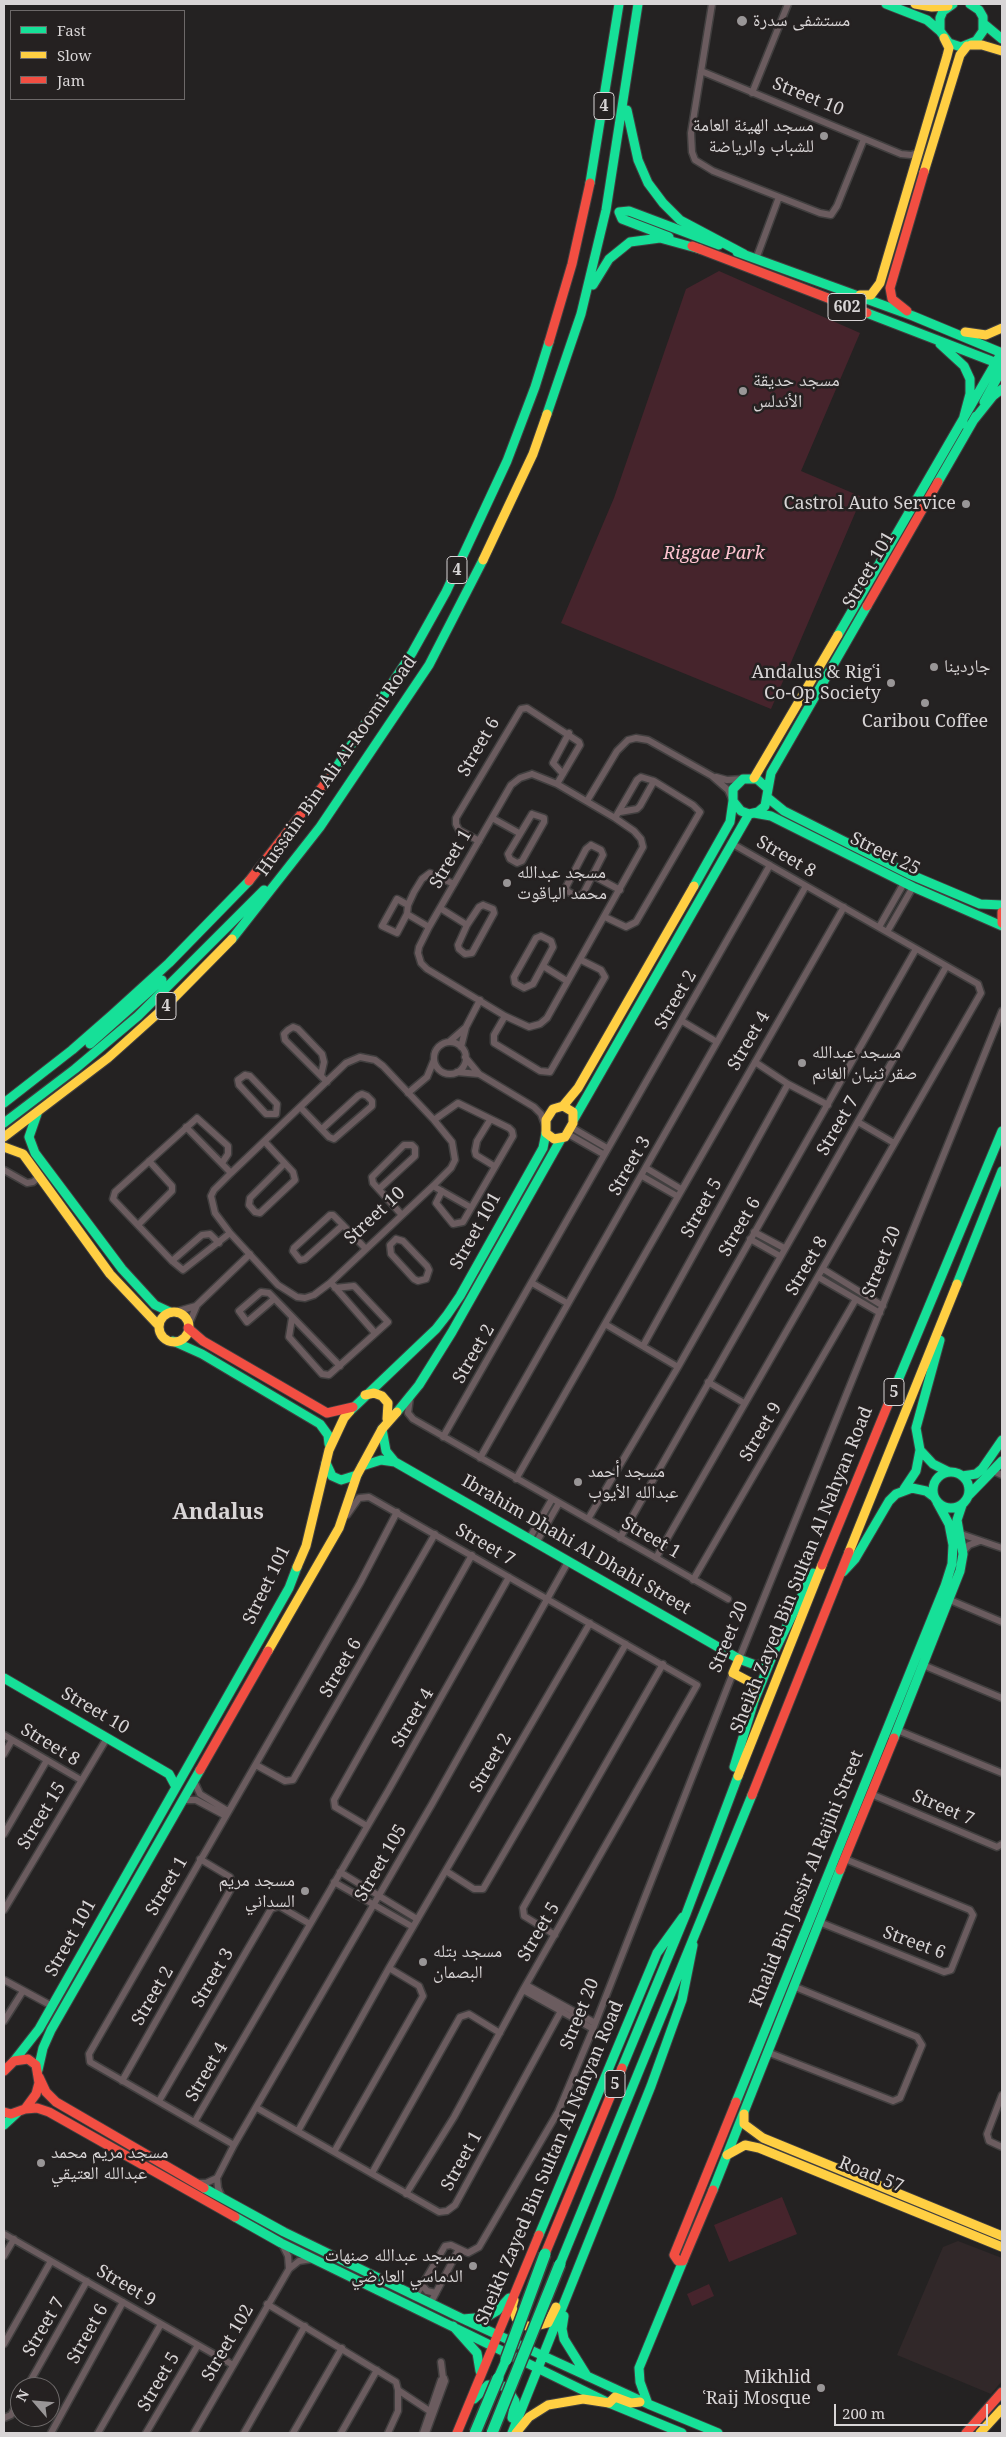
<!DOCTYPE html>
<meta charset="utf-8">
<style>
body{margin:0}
#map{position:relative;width:1006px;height:2437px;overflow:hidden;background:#242222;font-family:"Noto Serif",serif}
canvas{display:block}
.frame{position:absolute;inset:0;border:5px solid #d8d5d6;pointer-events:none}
.legend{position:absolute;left:10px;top:10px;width:175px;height:90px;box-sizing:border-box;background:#252121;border:1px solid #6d6969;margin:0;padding:6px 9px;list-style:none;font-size:15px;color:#d8d5d6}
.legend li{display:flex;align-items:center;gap:10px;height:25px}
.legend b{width:25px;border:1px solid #6d6969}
.north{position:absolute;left:10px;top:2377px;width:50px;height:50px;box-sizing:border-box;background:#252121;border:1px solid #6d6969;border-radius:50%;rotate:297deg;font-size:14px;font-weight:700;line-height:20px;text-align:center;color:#d8d5d6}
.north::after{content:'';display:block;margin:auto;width:18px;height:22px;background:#999697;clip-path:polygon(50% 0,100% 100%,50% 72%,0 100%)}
.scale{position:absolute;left:834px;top:2404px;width:154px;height:22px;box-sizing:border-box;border:2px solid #d8d5d6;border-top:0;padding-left:6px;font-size:15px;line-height:18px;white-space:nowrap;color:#d8d5d6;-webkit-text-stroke:4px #252121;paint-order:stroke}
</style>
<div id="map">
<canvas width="1006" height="2437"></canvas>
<div class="frame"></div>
<ul class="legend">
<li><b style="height:6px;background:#16e098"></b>Fast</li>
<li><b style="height:6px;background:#ffcf43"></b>Slow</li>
<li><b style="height:6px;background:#f24e42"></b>Jam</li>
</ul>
<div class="north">N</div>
<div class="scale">200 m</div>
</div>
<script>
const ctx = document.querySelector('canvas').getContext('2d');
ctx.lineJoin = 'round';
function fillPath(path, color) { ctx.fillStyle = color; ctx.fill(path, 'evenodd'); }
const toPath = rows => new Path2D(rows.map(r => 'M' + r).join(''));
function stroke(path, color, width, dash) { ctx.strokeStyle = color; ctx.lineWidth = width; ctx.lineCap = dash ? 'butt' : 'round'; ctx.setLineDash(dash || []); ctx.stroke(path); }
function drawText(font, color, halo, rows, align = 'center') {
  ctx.font = font + ' "Noto Serif","Noto Naskh Arabic",serif'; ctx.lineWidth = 5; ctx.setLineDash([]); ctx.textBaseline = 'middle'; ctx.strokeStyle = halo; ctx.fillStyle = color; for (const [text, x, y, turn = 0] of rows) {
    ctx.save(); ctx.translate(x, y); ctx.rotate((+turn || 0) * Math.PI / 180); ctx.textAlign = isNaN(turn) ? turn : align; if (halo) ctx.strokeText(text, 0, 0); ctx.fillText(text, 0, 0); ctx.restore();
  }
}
const built = toPath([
 [958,2241,1002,2258,1002,2381,991,2394,897,2355,943,2247]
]);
const green = toPath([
 [719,271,860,333,801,471,862,497,771,709,561,623,614,498,686,289],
 [782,2197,797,2234,729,2262,714,2225],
 [709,2284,714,2296,692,2306,687,2294]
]);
const street = toPath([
 [712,4,691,133,692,152,695,160,713,171,820,213,831,215,837,206,864,139],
 [701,71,901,154,911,155,920,152],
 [752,93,788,4],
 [756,259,779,197],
 [532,774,557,784,615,818,634,831,641,839,643,847,547,1018,540,1024,529,1027,505,1016,427,969,421,963,418,953,419,947,429,927,511,785,520,778,532,774],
 [563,774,553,763,569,733],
 [716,777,727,780,743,779],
 [587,801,617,751,628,740,636,738,648,740,712,776,728,790,732,799],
 [620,812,637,809,640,806,654,781],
 [532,814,544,818,544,822,522,861,517,863,510,859,508,854,532,814],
 [492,818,519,833],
 [479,841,459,830,456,824,456,818,521,709,527,708,579,742,580,745,557,784],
 [591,845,601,850,603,855,583,894,576,896,567,891,566,887,586,849,591,845],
 [592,875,620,890],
 [483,905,493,909,494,913,472,953,465,954,459,949,458,945,467,925,479,907,483,905],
 [440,908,467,925],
 [407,914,397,933,382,926,397,899,408,905],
 [605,917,626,927,636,922,700,812,693,805,654,781,641,777,637,780,615,818],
 [429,927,407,914,408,905,414,892,422,879,430,873,454,884],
 [879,927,904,883],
 [887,932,913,887],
 [541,936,551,941,553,947,533,984,524,988,515,983,514,977,536,938,541,936],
 [543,966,567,981],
 [505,1016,494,1035,494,1043,540,1071,550,1072,605,977,601,970,581,960],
 [682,1021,717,1042],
 [449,1042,465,1028],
 '434 1058a16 16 0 1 1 32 0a16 16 0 1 1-32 0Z',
 [461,1047,466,1027,480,1000],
 [360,1057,375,1060,383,1066,434,1120,452,1142,455,1160,451,1168,433,1186,330,1283,314,1295,305,1298,297,1297,278,1285,230,1233,215,1213,211,1196,214,1190,231,1173,346,1063,360,1057],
 [465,1057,479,1074,534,1107,541,1114,545,1125],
 [755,1062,788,1084,828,1105],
 [457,1072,479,1074],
 [245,1075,250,1076,277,1104,276,1114,266,1114,239,1085,238,1080,245,1075],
 [321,1075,324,1062,322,1054,298,1029,293,1027,288,1030,284,1034,285,1040,327,1082],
 [408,1093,427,1077,434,1060],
 [301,1108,329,1137,334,1139,372,1106,372,1101,367,1096,362,1094,358,1096,322,1129],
 [434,1120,458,1103,509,1128,512,1131,513,1136,463,1222,453,1224,436,1203,442,1191],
 [490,1120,477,1141,475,1151,476,1155,494,1166],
 [858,1122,894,1143],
 [186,1127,231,1173],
 [571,1127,607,1148],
 [568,1134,603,1154],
 [265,1142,293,1172,295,1180,260,1213,255,1212,249,1205,250,1198,284,1164],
 [222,1163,228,1154,228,1146,197,1118,115,1192,113,1199,172,1261,183,1270,230,1233],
 [646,1168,681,1189],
 [4,1170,27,1183,33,1182,39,1177],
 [642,1176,677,1196],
 [433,1186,470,1207],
 [379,1189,415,1156,415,1148,412,1145,404,1145,372,1177,373,1183,401,1214],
 [138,1225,172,1191,172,1186,149,1161],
 [343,1225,305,1259,300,1260,293,1251,294,1248,330,1215,333,1215,343,1225,365,1248],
 [754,1232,784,1248],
 [396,1239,403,1241,427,1266,429,1270,426,1279,418,1281,414,1279,391,1254,390,1245,396,1239],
 [750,1239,780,1256],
 [172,1261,202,1235,210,1234,219,1243],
 [823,1269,883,1306],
 [818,1277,880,1313],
 [532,1283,567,1303],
 [333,1285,375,1333],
 [274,1299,247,1322,239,1311,261,1292,269,1293,340,1366],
 [175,1312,196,1306],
 [292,1318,289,1337,322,1374,329,1375,388,1322,354,1286,335,1288],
 [605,1324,678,1367],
 [188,1326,197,1305,250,1254],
 [643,1346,788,1084],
 [708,1382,744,1403],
 [410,1398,408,1413,413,1419,728,1599],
 [443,1437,770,865],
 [480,1458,806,886],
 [993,1471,1002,1475],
 [516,1479,844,907],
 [347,1515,359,1498,369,1497,697,1685,523,1990,454,2117,406,2194],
 [588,1519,678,1367,916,949],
 [961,1534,1002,1548],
 [620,1538,946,967],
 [529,1539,552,1499],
 [536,1543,559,1503],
 [963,1552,969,1545,980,1541],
 [656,1558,981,993,978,984,731,843],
 [693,1580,856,1299],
 [950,1600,1002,1622],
 [739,1659,1002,1011],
 [923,1665,1002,1698],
 [897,1730,1002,1773],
 [4,1735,81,1780],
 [4,1754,12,1740],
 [256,1765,285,1781,293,1780,435,1534],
 [194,1781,200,1794,228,1811],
 [871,1794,997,1847,1002,1844],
 [183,1800,196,1800,226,1816],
 [367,1826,335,1807,334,1800,472,1555],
 [4,1834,47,1760],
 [446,1871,474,1889,483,1889,626,1644],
 [340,1872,417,1919],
 [334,1882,413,1927],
 [4,1910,107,1738],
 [819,1922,944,1972,951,1970,973,1915,970,1910,845,1859],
 [555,1935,524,1916,523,1908,663,1664],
 [4,1980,52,2006],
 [526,1985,595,2023],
 [523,1990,593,2029],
 [4,2021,23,1991],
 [767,2052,893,2101,900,2098,922,2045,917,2037,793,1986],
 [122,2081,232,1887,230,1877,200,1859],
 [1002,2095,987,2134,989,2141,1002,2147],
 [159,2101,271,1909,279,1906,310,1924],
 [257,2108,439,2212,447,2211,455,2205,561,2011],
 [195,2121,388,1791,509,1577],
 [298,2131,389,1968,590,1623],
 [234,2145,90,2062,89,2054,360,1583,397,1512],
 [334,2152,423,1996,419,1986,389,1968],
 [372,2173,460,2017,469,2014,500,2033],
 [197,2183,206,2183,217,2178],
 [222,2198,218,2188,217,2178,234,2145,432,1804,568,1562],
 [4,2234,233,2365],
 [282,2244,288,2256,289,2269],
 [4,2256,14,2239],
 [422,2285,427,2291,436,2293],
 [415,2297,445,2246,451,2245,468,2253,479,2247,558,2112,593,2029,733,1673],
 [267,2304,396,2382,398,2390,398,2411,388,2433],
 [430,2304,459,2249],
 [4,2344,51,2261],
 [441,2362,443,2378],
 [27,2387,87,2281],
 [398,2390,431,2412],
 [4,2418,11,2415,20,2399],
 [51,2433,123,2302],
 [98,2433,161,2324],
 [146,2433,198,2345],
 [194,2433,289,2269,299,2261,312,2259],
 [244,2433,305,2326],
 [293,2433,342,2348],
 [341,2433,377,2370],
 [423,2433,441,2380,444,2378,445,2381,426,2433]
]);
const fast = toPath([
 [886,4,927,20,940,31],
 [953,4,943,11,940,18,940,31,949,43,961,47,976,41,983,31,983,17,979,10,970,4],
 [984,24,1002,39],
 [627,110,638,160,648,183,663,203,680,220,744,254],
 [590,183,619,4],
 [669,237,622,219,619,212,629,211,719,245],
 [737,252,913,316,1002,353],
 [593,285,609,259,630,242,660,238,700,249],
 [867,313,1002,365],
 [940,344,964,366,970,379,970,394,962,424],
 [984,402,1002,369],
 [547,414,581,314,606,210,638,4],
 [973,421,993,396,1002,389],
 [938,482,976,416],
 [838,635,999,357],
 [330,777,412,653,446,592,507,461,535,387,549,342],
 [767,788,757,779,743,779,733,789,733,801,741,811,749,814,758,812,765,806,771,773,867,606],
 [768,798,784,811,909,874,980,904,1002,905],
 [754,813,771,816,913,887,1002,926],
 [694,886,730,822,733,801],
 [232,939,320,827,429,665,483,560],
 [90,1044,162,980],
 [4,1103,72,1050,112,1015,169,963,249,881],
 [37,1114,29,1137,35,1153,122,1269,155,1305,170,1312],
 [574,1119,749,814],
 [4,1123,75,1069,138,1016,264,890],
 [957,1284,1002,1171],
 [940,1340,916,1428,920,1450,933,1464,949,1472],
 [173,1341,202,1354,320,1424,328,1435,329,1444],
 [889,1402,1002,1131],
 [350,1411,436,1329,447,1315,460,1296,543,1148,546,1133],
 [397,1412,419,1385,452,1332,561,1139],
 [382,1429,386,1451,395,1462,739,1659,758,1666,770,1657],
 [326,1463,332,1476,341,1480,357,1475],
 [362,1466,381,1460,395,1462],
 '933 1490a18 18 0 1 1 36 0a18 18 0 1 1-36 0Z',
 [962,1476,976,1474,982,1469,1002,1440],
 [904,1489,916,1471,920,1450],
 [968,1496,1002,1461],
 [843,1572,855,1559,889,1501,896,1494,912,1488,926,1491,934,1497],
 [4,1678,169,1774,176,1787],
 [894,1738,960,1571,963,1554,957,1520,962,1505],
 [734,1767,754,1701,774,1652,813,1573],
 [14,2061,39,2029,289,1588,297,1567],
 [622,2068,686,1914,738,1776],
 [38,2070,43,2048,51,2030,200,1770],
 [736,2102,945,1586,952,1564,953,1545,949,1524,937,1502],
 [4,2125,17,2113],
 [204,2188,284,2232,463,2319,648,2404,718,2433],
 [713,2190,840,1870],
 [235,2217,281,2243,609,2403,682,2433],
 [539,2235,657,1953,683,1917],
 [560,2264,752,1795],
 [564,2316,562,2329,564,2339,587,2376],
 [463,2319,487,2317,497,2311,509,2298],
 [453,2326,477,2353,480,2371],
 [498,2378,506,2360],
 [474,2399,488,2385,500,2385,507,2388,515,2401,512,2418],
 [648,2404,640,2382,639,2368,683,2261],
 [512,2433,651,2086,682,2000,693,1945]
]);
const slow = toPath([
 [915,4,932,7,948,6],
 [971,45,982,45,1002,51],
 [924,172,960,55,967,46],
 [860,295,871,295,880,283,947,56,949,48,944,38],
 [965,332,986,335,1002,328],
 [483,560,533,454,547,414],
 [754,778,838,635],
 [563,1106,578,1088,694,886],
 [563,1106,573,1112,573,1123,565,1137,554,1139,546,1133,546,1120,553,1109,563,1106],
 [4,1137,108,1058,166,1006,232,939],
 [4,1147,23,1154,110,1274,159,1326],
 '159 1327a15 15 0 1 1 30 0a15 15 0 1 1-30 0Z',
 [365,1395,374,1393,382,1396,388,1403,387,1419],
 [849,1552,957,1284],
 [297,1567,306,1546,329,1450,344,1418,350,1411],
 [268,1651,339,1528,357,1475,382,1429,397,1412],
 [739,1659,733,1673,750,1682,754,1690,754,1699],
 [738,1776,822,1565],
 [744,2114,744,2124,763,2138,1002,2236],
 [727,2155,745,2145,759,2148,1002,2247],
 [514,2300,512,2307,516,2318,523,2325,532,2327,548,2323,556,2307],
 [609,2403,615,2397,631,2403,640,2402],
 [516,2433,529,2417,548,2405,583,2399,609,2403],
 [980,2433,1002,2409]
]);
const jam = toPath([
 [692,246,867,313],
 [907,311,892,299,890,288,924,172],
 [549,342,572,264,590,183],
 [867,606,938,482],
 [249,881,330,777],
 [1002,912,1002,923],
 [188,1328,203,1341,327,1413,353,1407],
 [822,1565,889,1402],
 [200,1770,268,1651],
 [752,1795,849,1552],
 [840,1870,894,1738],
 [4,2071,14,2061,28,2059,36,2065,39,2083,36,2094,25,2109,11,2114,4,2112],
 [39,2077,46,2092,56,2102,204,2188],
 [25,2109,37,2108,49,2112,235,2217],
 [713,2190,683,2261,678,2261,674,2255,736,2102],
 [545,2254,622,2068],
 [457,2433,539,2235],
 [966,2433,1002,2392]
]);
const fastBridge = toPath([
 [506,2360,545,2254],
 [475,2433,498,2378],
 [492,2433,560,2264]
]);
const markers = [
 [742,21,6,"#999697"],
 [824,136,5,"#999697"],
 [743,391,5,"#999697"],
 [966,504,5,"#999697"],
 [934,667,5,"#999697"],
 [891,683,5,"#999697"],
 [925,703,5,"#999697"],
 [507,883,5,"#999697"],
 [802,1063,5,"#999697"],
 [578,1482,5,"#999697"],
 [305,1891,5,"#999697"],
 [423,1962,5,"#999697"],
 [41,2163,5,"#999697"],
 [473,2266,5,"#999697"],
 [821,2388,5,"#999697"]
];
const shields = [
 [604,106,20],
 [847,307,38],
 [457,570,20],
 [166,1006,20],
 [894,1392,20],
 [615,2084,20]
];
const shieldNames = [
 ["4",604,106],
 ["602",847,307],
 ["4",457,570],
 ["4",166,1006],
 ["5",894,1392],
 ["5",615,2084]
];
const poiNames = [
 ["مستشفى سدرة",753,21],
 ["مسجد الهيئة العامة",814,126,"right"],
 ["للشباب والرياضة",814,147,"right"],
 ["مسجد حديقة",753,381],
 ["الأندلس",753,402],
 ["Castrol Auto Service",956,504,"right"],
 ["جاردينا",944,667],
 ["Andalus & Rigʿi",881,673,"right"],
 ["Co-Op Society",881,694,"right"],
 ["Caribou Coffee",925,722,"center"],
 ["مسجد عبدالله",517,873],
 ["محمد الياقوت",517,894],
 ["مسجد عبدالله",812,1053],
 ["صقر ثنيان الغانم",812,1074],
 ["مسجد أحمد",588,1472],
 ["عبدالله الأيوب",588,1493],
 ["مسجد مريم",295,1881,"right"],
 ["السداني",295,1902,"right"],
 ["مسجد بتله",433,1952],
 ["البصمان",433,1973],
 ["مسجد مريم محمد",51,2153],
 ["عبدالله العتيقي",51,2174],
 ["مسجد عبدالله صنهات",463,2256,"right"],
 ["الدماسي العارضي",463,2277,"right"],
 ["Mikhlid",811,2378,"right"],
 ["ʿRaij Mosque",811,2399,"right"]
];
const streetNames = [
 ["Street 10",808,97,22],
 ["Street 101",869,570,-60],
 ["Street 6",479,747,-60],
 ["Hussain Bin Ali Al-Roomi Road",337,766,-55],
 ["Street 25",885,854,26],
 ["Street 8",786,857,30],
 ["Street 1",451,859,-60],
 ["Street 2",676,1000,-60],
 ["Street 4",749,1041,-60],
 ["Street 7",838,1126,-60],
 ["Street 3",630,1166,-60],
 ["Street 5",702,1208,-61],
 ["Street 10",375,1216,-43],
 ["Street 6",740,1227,-60],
 ["Street 101",476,1231,-61],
 ["Street 20",882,1262,-68],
 ["Street 8",807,1266,-60],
 ["Street 2",474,1354,-60],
 ["Street 9",761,1432,-60],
 ["Street 1",651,1538,30],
 ["Street 7",485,1545,30],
 ["Ibrahim Dhahi Al Dhahi Street",576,1545,30],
 ["Sheikh Zayed Bin Sultan Al Nahyan Road",802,1570,-68],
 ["Street 101",267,1585,-64],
 ["Street 20",729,1637,-68],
 ["Street 6",341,1668,-60],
 ["Street 10",95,1711,30],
 ["Street 4",413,1718,-60],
 ["Street 8",50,1745,31],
 ["Street 2",491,1763,-60],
 ["Street 7",943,1808,23],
 ["Street 15",42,1816,-59],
 ["Street 105",381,1863,-60],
 ["Khalid Bin Jassir Al Rajihi Street",807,1879,-68],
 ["Street 1",167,1886,-60],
 ["Street 5",539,1932,-60],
 ["Street 101",71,1938,-61],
 ["Street 6",914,1943,20],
 ["Street 3",213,1978,-60],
 ["Street 2",153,1996,-60],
 ["Street 20",580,2014,-68],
 ["Street 4",207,2072,-60],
 ["Street 1",462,2161,-61],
 ["Sheikh Zayed Bin Sultan Al Nahyan Road",550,2163,-67],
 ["Road 57",871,2175,22],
 ["Street 9",126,2286,30],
 ["Street 7",44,2327,-60],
 ["Street 6",88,2334,-61],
 ["Street 102",228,2343,-60],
 ["Street 5",159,2382,-60]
];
const parkNames = [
 ["Riggae Park",714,554]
];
const districtNames = [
 ["Andalus",218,1513]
];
fillPath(built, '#312829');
fillPath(green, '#46242c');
stroke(street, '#413f3f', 9);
stroke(fast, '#413f3f', 11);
stroke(slow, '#413f3f', 11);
stroke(jam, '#413f3f', 11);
stroke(street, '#6b5c5f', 6);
stroke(fast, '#16e098', 9);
stroke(slow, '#ffcf43', 9);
stroke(jam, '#f24e42', 9);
stroke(fastBridge, '#413f3f', 14, []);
stroke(fastBridge, '#16e098', 11);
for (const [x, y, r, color] of markers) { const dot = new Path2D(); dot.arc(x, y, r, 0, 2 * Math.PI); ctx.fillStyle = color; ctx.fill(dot); stroke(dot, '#252121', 2); }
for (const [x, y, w] of shields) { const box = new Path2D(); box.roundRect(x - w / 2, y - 13.5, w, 27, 4); ctx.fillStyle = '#252121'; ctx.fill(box); stroke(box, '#d8d5d6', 1); }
drawText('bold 16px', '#d8d5d6', null, shieldNames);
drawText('18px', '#d8d5d6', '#252121', poiNames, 'left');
drawText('18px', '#d8d5d6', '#252121', streetNames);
drawText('italic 18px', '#fec2cf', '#252121', parkNames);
drawText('bold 22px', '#d8d5d6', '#252121', districtNames);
</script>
